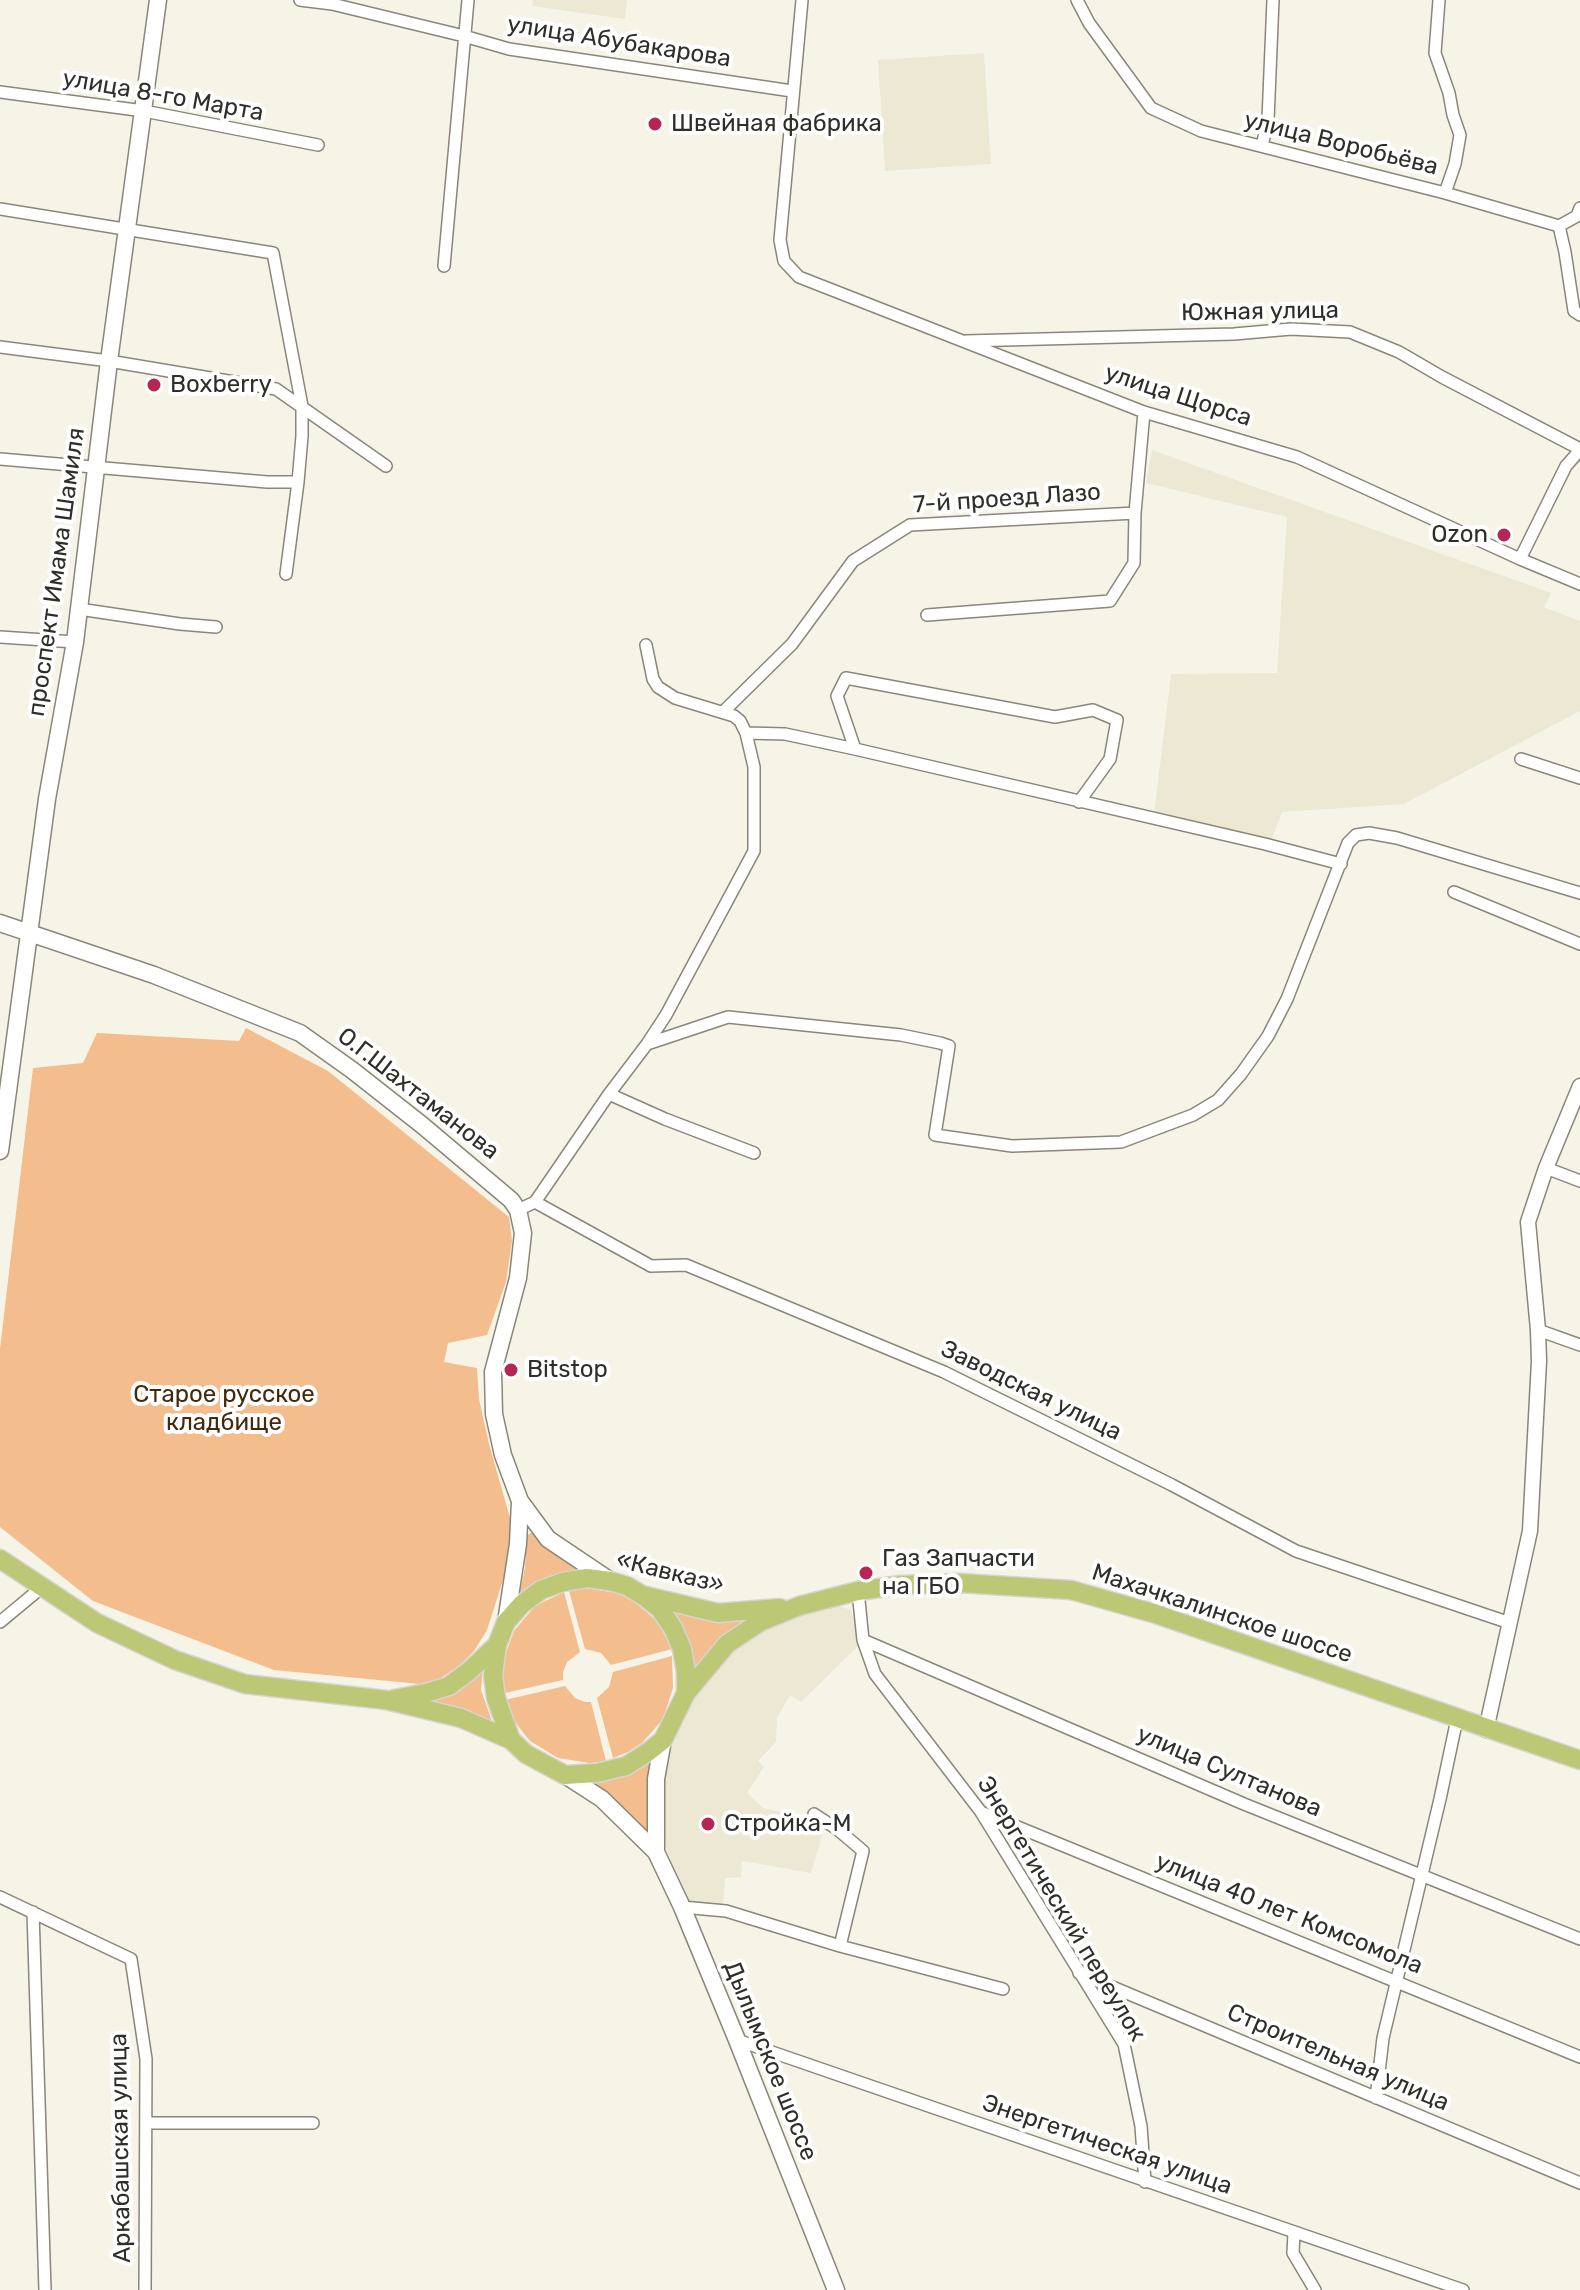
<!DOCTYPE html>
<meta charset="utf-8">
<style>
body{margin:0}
canvas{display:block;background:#f6f4e6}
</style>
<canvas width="1580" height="2290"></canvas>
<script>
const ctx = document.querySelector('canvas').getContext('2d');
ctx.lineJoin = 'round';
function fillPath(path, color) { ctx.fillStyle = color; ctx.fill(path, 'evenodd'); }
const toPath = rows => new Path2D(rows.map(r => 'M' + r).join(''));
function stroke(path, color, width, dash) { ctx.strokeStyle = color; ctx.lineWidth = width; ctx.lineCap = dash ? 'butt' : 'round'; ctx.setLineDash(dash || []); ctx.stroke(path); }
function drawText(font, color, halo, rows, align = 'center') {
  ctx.font = font + ' Rubik,sans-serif'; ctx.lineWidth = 8; ctx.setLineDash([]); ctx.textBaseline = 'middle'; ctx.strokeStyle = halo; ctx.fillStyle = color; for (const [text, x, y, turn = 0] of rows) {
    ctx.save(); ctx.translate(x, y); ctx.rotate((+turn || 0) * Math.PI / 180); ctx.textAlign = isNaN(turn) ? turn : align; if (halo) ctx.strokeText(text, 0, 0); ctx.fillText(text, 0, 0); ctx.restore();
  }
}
const built = toPath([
 [533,0,627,0,625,19,532,6],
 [984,53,991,164,885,171,878,60],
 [1152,450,1551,593,1544,607,1580,621,1580,711,1404,804,1282,812,1271,841,1154,815,1171,674,1277,673,1287,517,1146,483],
 [837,1605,851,1610,861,1643,801,1702,790,1695,777,1718,776,1742,758,1761,764,1767,747,1793,763,1808,803,1817,824,1829,811,1873,742,1861,741,1877,725,1878,723,1907,687,1902,659,1829,661,1782,676,1734,709,1672,741,1638,767,1624]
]);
const green = toPath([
 [246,1028,328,1071,509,1217,512,1241,506,1282,487,1335,448,1343,444,1362,477,1368,479,1399,489,1444,510,1518,510,1558,487,1630,474,1651,459,1666,439,1679,420,1684,274,1670,93,1601,0,1527,0,1349,33,1068,83,1063,97,1033,239,1041],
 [533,1532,559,1556,579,1570,563,1572,544,1579,519,1597,525,1568,527,1535],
 [585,1588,617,1593,632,1600,657,1621,672,1649,611,1665,601,1653,585,1649,569,1591],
 [564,1592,580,1652,567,1662,563,1672,563,1680,505,1693,502,1677,503,1661,514,1631,535,1606],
 [671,1609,757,1615,693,1677,694,1662,687,1637],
 [672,1656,673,1688,663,1719,642,1743,628,1752,613,1758,597,1698,609,1687,613,1672],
 [483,1666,481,1690,493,1724,420,1702],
 [565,1686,575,1698,585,1702,591,1702,606,1761,590,1763,558,1758,530,1741,510,1716,505,1700],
 [655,1756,649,1787,649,1828,646,1831,622,1806,585,1782,621,1777,649,1762]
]);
const minor = toPath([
 [300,0,332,4,464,36,509,49,792,91],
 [802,0,780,240,784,261,799,277,1144,412,1297,457,1520,559,1580,584],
 [1077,0,1089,23,1151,108,1201,131,1445,193,1559,226,1565,252,1574,311,1580,315],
 [1439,0,1435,53,1449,93,1453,115,1460,135,1455,164,1445,193],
 [0,92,144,111,318,145],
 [1262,146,1268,120,1273,0],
 [0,209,273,253,302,406,302,436,298,482,286,574],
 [1559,226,1577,216,1580,208],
 [444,266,468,0],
 [966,341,1234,334,1291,329,1350,332,1399,352,1442,377,1580,449],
 [0,347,109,361,276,389,386,466],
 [0,459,267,482,298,482],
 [1135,513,1144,412],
 [1520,559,1566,466,1580,450],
 [79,609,180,624,216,627],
 [0,637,75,642],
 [723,712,792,644,853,561,910,525,1135,513,1134,563,1110,601,927,615],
 [746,733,785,734,855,749,1265,844,1341,864],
 [855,749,837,696,846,678,1055,717,1093,710,1117,720,1110,759,1079,802],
 [1521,759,1580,778],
 [1454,892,1580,944],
 [647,1044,728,1017,901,1035,940,1043,949,1046,935,1135,1012,1146,1121,1142,1193,1115,1218,1100,1241,1074,1268,1036,1287,999,1348,843,1356,835,1369,833,1397,838,1580,893],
 [609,1094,665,1119,754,1153],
 [1546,1168,1580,1181],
 [535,1202,651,1266,686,1265,944,1372,1172,1485,1296,1551,1510,1623],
 [518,1210,535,1202,609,1094,647,1044,666,1015,754,851,754,767,746,733,740,721,734,716,675,698,658,687,653,679,646,645],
 [1538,1330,1580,1345],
 [858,1591,863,1640,875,1674,981,1812,1124,2044,1141,2126,1145,2182],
 [0,1622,41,1588],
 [863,1640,1244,1804,1580,1939],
 [981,1812,1580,2057],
 [814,1814,837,1829,863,1851,840,1946],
 [0,1897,131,1959,146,2059,145,2290],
 [682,1907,726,1911,840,1946,1003,1989],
 [33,1912,45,2290],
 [1079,1973,1580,2183],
 [737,2040,1463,2290],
 [1376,2098,1383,2038,1440,1799,1457,1719],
 [146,2123,313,2123],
 [1294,2233,1293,2253,1315,2290]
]);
const tertiary = toPath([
 [1486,1730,1530,1531,1539,1361,1538,1330,1528,1222,1546,1168,1580,1086]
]);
const secondary = toPath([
 [0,923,154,975,300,1033,352,1070,422,1125,511,1200,518,1210,523,1233,518,1278,493,1372,494,1414,503,1455,520,1501,548,1539,609,1580],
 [0,1151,47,799,75,642,109,361,158,0],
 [506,1622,518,1544,520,1501],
 [565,1775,602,1799,656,1852,682,1907,737,2040,836,2290],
 [656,1852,656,1779,663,1740]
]);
const trunk = toPath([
 [0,1559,97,1623,175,1660,245,1684,386,1700,461,1718,511,1740,526,1754,565,1775,597,1773,626,1766,648,1752,663,1740,686,1693,727,1644,760,1622,799,1606,858,1591,901,1585,960,1583,1071,1590,1156,1614,1580,1760],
 [645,1597,660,1609,673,1628,682,1649,686,1672,686,1693],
 [497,1645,493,1675,496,1698,511,1740],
 [394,1699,426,1693,449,1686,469,1671,497,1645,506,1622,522,1604,541,1590,563,1582,587,1578,610,1581,627,1586,642,1595,718,1613,780,1608]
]);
const markers = [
 [655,124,8,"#b62654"],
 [154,385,8,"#b62654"],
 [1504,535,8,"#b62654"],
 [511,1370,8,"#b62654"],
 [866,1573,8,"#b62654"],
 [708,1824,8,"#b62654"]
];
const streetNames = [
 ["улица Абубакарова",619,42,9],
 ["улица 8-го Марта",163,96,10],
 ["улица Воробьёва",1341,144,14],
 ["Южная улица",1260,312,-1],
 ["улица Щорса",1178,396,18],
 ["7-й проезд Лазо",1007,499,-4],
 ["проспект Имама Шамиля",57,572,-82],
 ["О.Г.Шахтаманова",418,1094,38],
 ["Заводская улица",1031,1391,26],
 ["«Кавказ»",670,1573,14],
 ["Махачкалинское шоссе",1222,1614,18],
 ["улица Султанова",1229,1772,23],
 ["Энергетический переулок",1061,1909,59],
 ["улица 40 лет Комсомола",1289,1914,22],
 ["Строительная улица",1338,2058,23],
 ["Дылымское шоссе",770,2061,68],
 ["Энергетическая улица",1107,2145,19],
 ["Аркабашская улица",121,2148,-91]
];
const poiNames = [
 ["Швейная фабрика",671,124],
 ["Boxberry",170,385],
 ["Ozon",1488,535,"right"],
 ["Bitstop",527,1370],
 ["Газ Запчасти",882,1559],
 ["на ГБО",882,1587],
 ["Стройка-М",724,1824]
];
const parkNames = [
 ["Старое русское",224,1395],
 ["кладбище",224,1423]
];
fillPath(built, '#ece8d4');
fillPath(green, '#f3bd8e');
stroke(minor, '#89877a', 14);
stroke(tertiary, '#89877a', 17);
stroke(secondary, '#89877a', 19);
stroke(trunk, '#d5d5d4', 21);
stroke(minor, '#fff', 11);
stroke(tertiary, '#fff', 14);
stroke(secondary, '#fff', 16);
stroke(trunk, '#bcc876', 18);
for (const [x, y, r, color] of markers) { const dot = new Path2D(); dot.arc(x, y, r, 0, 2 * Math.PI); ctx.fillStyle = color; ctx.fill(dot); stroke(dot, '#fff', 3); }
drawText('24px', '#2f2f29', '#fff', streetNames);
drawText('24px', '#2f2f29', '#fff', poiNames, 'left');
drawText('24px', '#44280c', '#fff', parkNames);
</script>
